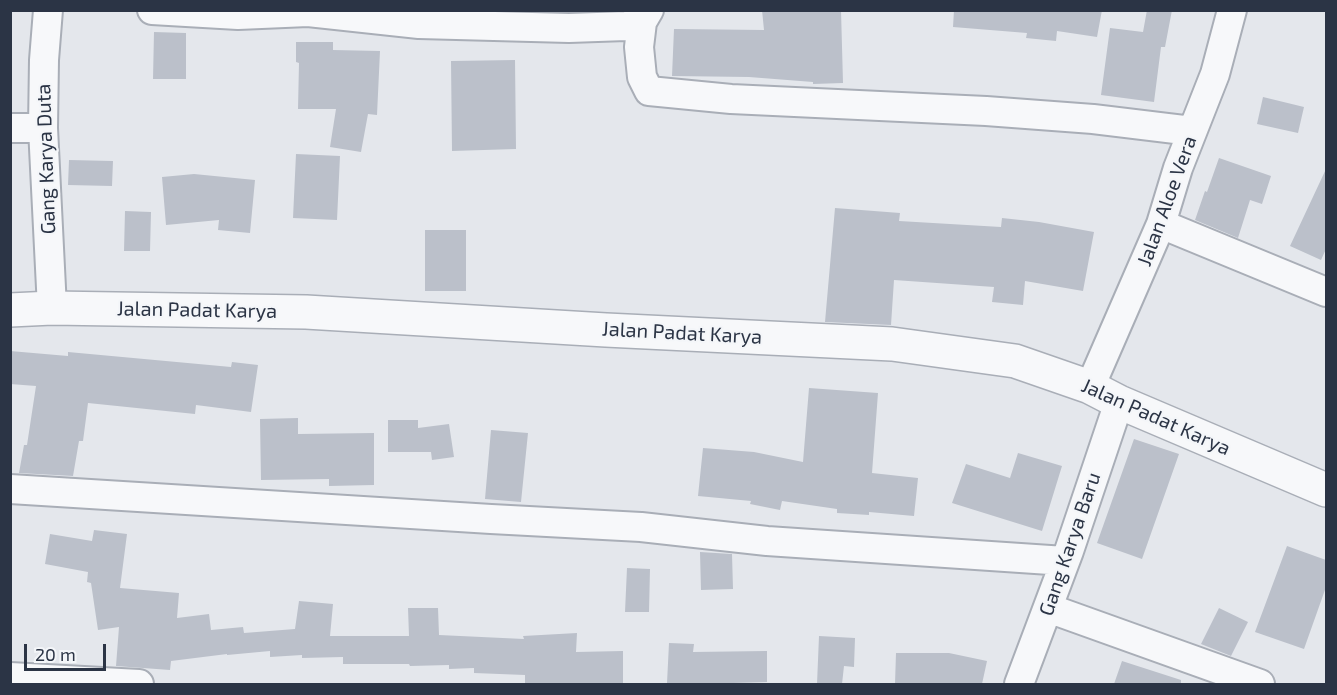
<!DOCTYPE html>
<style>
body{margin:0}
#map{position:relative;width:1337px;height:695px;overflow:hidden;background:#e4e7ec;font-family:"Exo 2",sans-serif}
canvas{display:block}
.frame{position:absolute;inset:0;border:12px solid #2b3445;pointer-events:none}
.scale{position:absolute;left:24px;top:644px;width:82px;height:27px;box-sizing:border-box;border:3px solid #2b3445;border-top:0;padding-left:8px;font-size:18px;line-height:21px;white-space:nowrap;color:#2b3445;-webkit-text-stroke:4px #f4f6f9;paint-order:stroke}
</style>
<div id="map">
<canvas width="1337" height="695"></canvas>
<div class="frame"></div>
<div class="scale">20 m</div>
</div>
<script>
const ctx = document.querySelector('canvas').getContext('2d');
ctx.lineJoin = 'round';
function fillPath(path, color) { ctx.fillStyle = color; ctx.fill(path, 'evenodd'); }
const toPath = rows => new Path2D(rows.map(r => 'M' + r).join(''));
function stroke(path, color, width, dash) { ctx.strokeStyle = color; ctx.lineWidth = width; ctx.lineCap = dash ? 'butt' : 'round'; ctx.setLineDash(dash || []); ctx.stroke(path); }
function drawText(font, color, halo, rows, align = 'center') {
  ctx.font = font + ' "Exo 2",sans-serif'; ctx.lineWidth = 4.5; ctx.setLineDash([]); ctx.textBaseline = 'middle'; ctx.strokeStyle = halo; ctx.fillStyle = color; for (const [text, x, y, turn = 0] of rows) {
    ctx.save(); ctx.translate(x, y); ctx.rotate((+turn || 0) * Math.PI / 180); ctx.textAlign = isNaN(turn) ? turn : align; if (halo) ctx.strokeText(text, 0, 0); ctx.fillText(text, 0, 0); ctx.restore();
  }
}
const building = toPath([
 [762,10,841,10,843,83,813,84,813,82,749,77,672,76,674,29,764,30],
 [954,10,1102,10,1097,37,1057,31,1056,41,1026,38,1027,33,953,27],
 [1147,10,1172,10,1165,47,1161,47,1154,102,1101,95,1110,28,1143,32],
 [154,32,186,33,186,79,153,79],
 [296,42,333,42,333,50,380,51,377,115,368,114,361,152,330,147,336,109,298,109,299,63,296,62],
 [515,60,516,149,452,151,451,61],
 [1263,97,1304,107,1298,133,1257,124],
 [296,154,340,156,337,220,293,218],
 [1219,158,1271,176,1262,204,1250,200,1238,238,1195,220,1205,191,1207,192],
 [69,160,113,161,112,186,68,185],
 [1326,169,1326,249,1321,260,1290,246],
 [194,174,255,180,250,233,218,230,219,220,166,225,162,177],
 [835,208,900,213,899,221,1001,227,1002,218,1039,222,1094,232,1083,291,1025,281,1023,305,992,302,994,287,894,280,891,325,825,322],
 [125,211,151,212,150,251,124,251],
 [425,230,466,230,466,291,425,291],
 [10,351,68,356,68,352,231,367,232,362,258,365,251,412,196,405,195,414,88,403,83,441,79,441,73,476,19,473,24,445,27,445,36,386,10,384],
 [809,388,878,393,872,473,918,478,914,516,869,512,869,515,837,513,837,509,782,501,780,510,750,504,751,501,698,496,703,448,754,452,803,462],
 [298,418,298,434,374,433,374,485,329,486,329,479,261,480,260,419],
 [388,420,418,420,418,428,449,424,454,457,432,460,431,452,388,452],
 [491,430,528,433,521,502,485,499],
 [1134,439,1179,454,1142,559,1097,543],
 [1018,453,1062,466,1042,531,952,503,966,464,1010,478],
 [94,530,127,534,120,588,179,593,177,618,209,614,211,630,243,627,244,633,295,629,299,601,333,604,330,636,409,636,408,608,438,608,439,635,524,639,523,636,577,633,576,652,623,651,623,684,525,684,525,675,474,673,474,668,449,669,449,665,410,666,409,664,343,664,343,657,302,658,302,655,270,657,270,651,227,655,227,654,171,661,170,670,116,666,119,627,98,630,91,583,87,582,88,572,45,564,50,534,92,541],
 [1287,546,1326,560,1326,587,1304,649,1255,632],
 [700,552,732,554,733,589,701,590],
 [627,568,650,569,649,612,625,612],
 [1219,608,1248,622,1231,656,1201,644],
 [819,636,855,638,854,667,844,666,842,684,817,684],
 [669,643,694,644,693,652,767,651,767,682,700,684,667,683],
 [896,653,949,653,987,661,982,684,895,684],
 [1122,661,1181,680,1181,684,1114,684]
]);
const minor = toPath([
 [48,10,44,60,43,128,52,308],
 [152,10,238,15,308,12,419,24,569,28,626,26,642,22,649,10],
 [642,22,639,47,642,77,649,91,731,99,986,111,1093,119,1192,131],
 [10,128,43,128],
 [1161,224,1326,292],
 [1090,387,1161,224,1178,168,1215,74,1232,10],
 [10,489,491,519,641,527,767,541,1065,561],
 [1048,608,1260,684],
 [10,677,139,684],
 [1019,684,1069,551,1119,402]
]);
const tertiary = toPath([
 [10,310,52,308,306,312,606,330,892,344,1015,361,1090,387,1119,402,1326,490]
]);
const streetNames = [
 ["Gang Karya Duta",46,159,-92],
 ["Jalan Aloe Vera",1167,201,-70],
 ["Jalan Padat Karya",197,310,1],
 ["Jalan Padat Karya",682,333,3],
 ["Jalan Padat Karya",1156,417,24],
 ["Gang Karya Baru",1070,544,-71]
];
fillPath(building, '#bbc0ca');
stroke(minor, '#a9aeb7', 32);
stroke(tertiary, '#a9aeb7', 36);
stroke(minor, '#f7f8fa', 28);
stroke(tertiary, '#f7f8fa', 33);
drawText('20px', '#2b3445', '#f4f6f9', streetNames);
</script>
